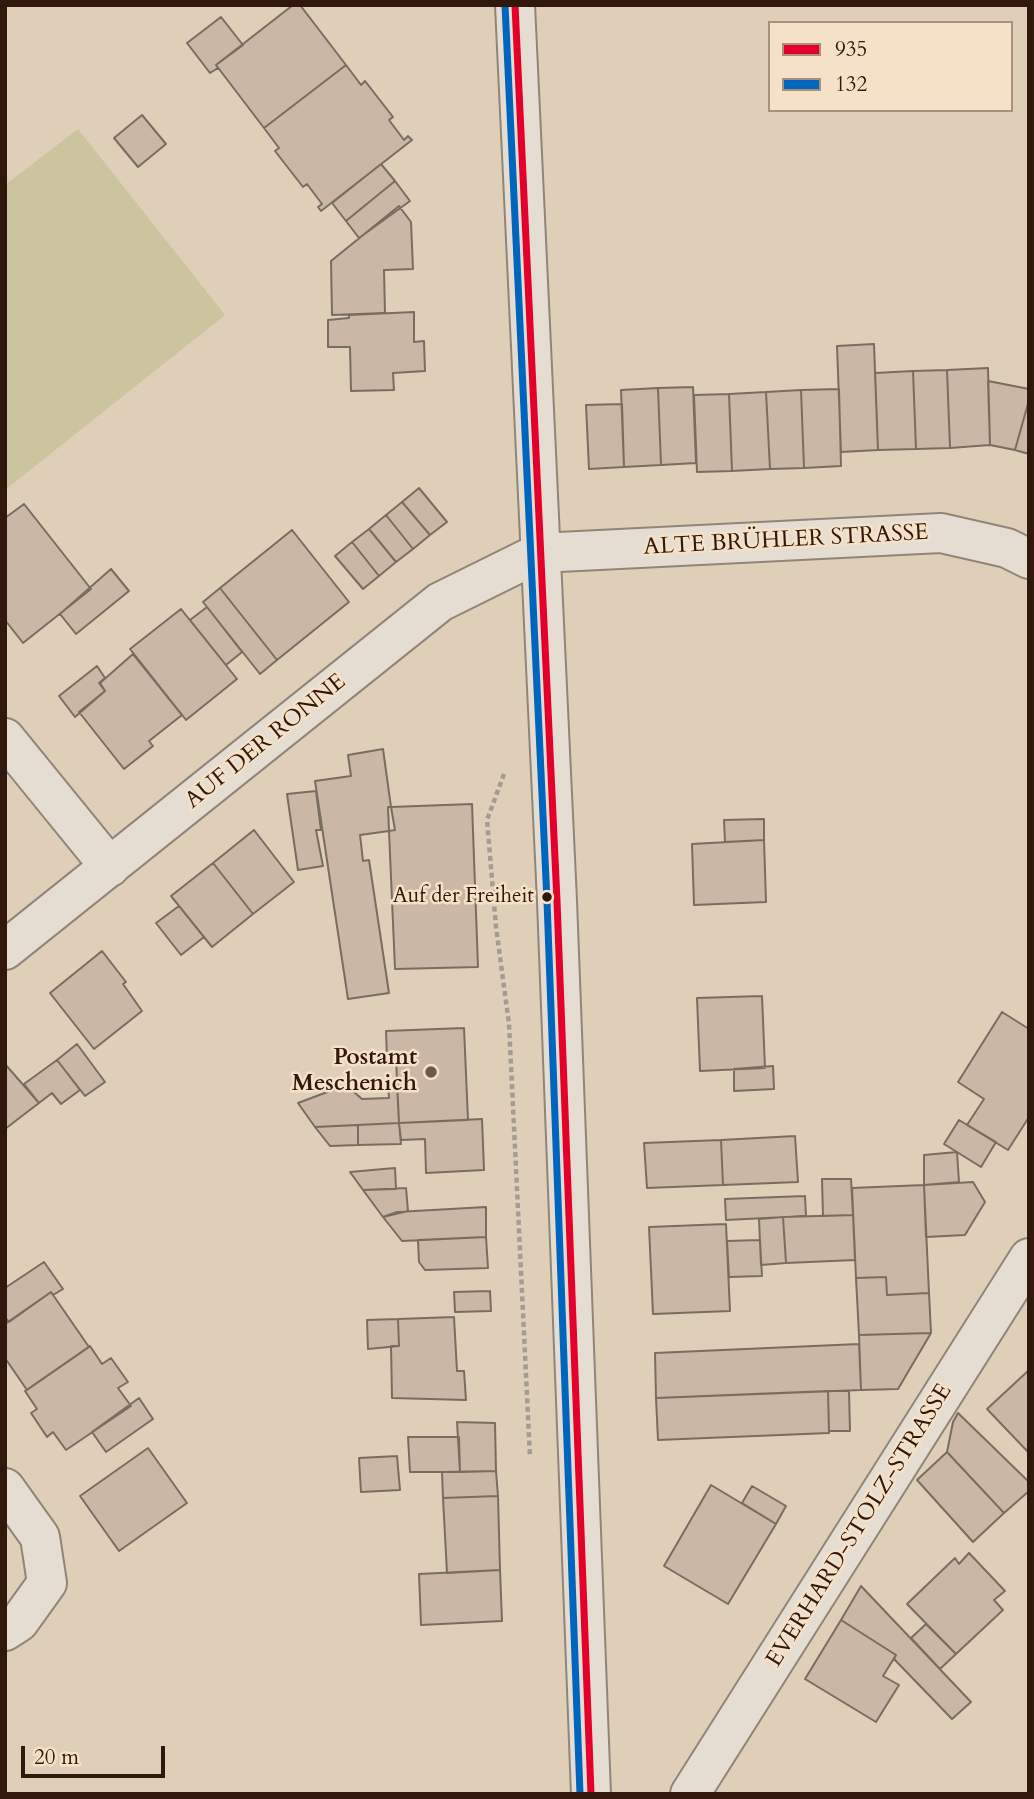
<!DOCTYPE html>
<meta charset="utf-8">
<style>
body{margin:0}
#map{position:relative;width:1034px;height:1799px;overflow:hidden;background:#dfcfb9;font-family:Cardo,serif}
canvas{display:block}
.frame{position:absolute;inset:0;border:7px solid #31180d;pointer-events:none}
.legend{position:absolute;left:768px;top:21px;width:245px;height:91px;box-sizing:border-box;background:#f5e1c7;border:2px solid #a7917d;margin:0;padding:9px 12px;list-style:none;font-size:21px;color:#31180d}
.legend li{display:flex;align-items:center;gap:14px;height:35px}
.legend b{width:35px;border:2px solid #a7917d}
.scale{position:absolute;left:21px;top:1746px;width:144px;height:32px;box-sizing:border-box;border:4px solid #31180d;border-top:0;padding-left:9px;font-size:21px;line-height:24px;white-space:nowrap;color:#31180d;-webkit-text-stroke:5px #f5e1c7;paint-order:stroke}
</style>
<div id="map">
<canvas width="1034" height="1799"></canvas>
<div class="frame"></div>
<ul class="legend">
<li><b style="height:9px;background:#e4002b"></b>935</li>
<li><b style="height:9px;background:#0065bd"></b>132</li>
</ul>
<div class="scale">20 m</div>
</div>
<script>
const ctx = document.querySelector('canvas').getContext('2d');
ctx.lineJoin = 'round';
function fillPath(path, color) { ctx.fillStyle = color; ctx.fill(path, 'evenodd'); }
const toPath = rows => new Path2D(rows.map(r => 'M' + r).join(''));
function stroke(path, color, width, dash) { ctx.strokeStyle = color; ctx.lineWidth = width; ctx.lineCap = dash ? 'butt' : 'round'; ctx.setLineDash(dash || []); ctx.stroke(path); }
function drawText(font, color, halo, rows, align = 'center') {
  ctx.font = font + ' Cardo,serif'; ctx.lineWidth = 5; ctx.setLineDash([]); ctx.textBaseline = 'middle'; ctx.strokeStyle = halo; ctx.fillStyle = color; for (const [text, x, y, turn = 0] of rows) {
    ctx.save(); ctx.translate(x, y); ctx.rotate((+turn || 0) * Math.PI / 180); ctx.textAlign = isNaN(turn) ? turn : align; if (halo) ctx.strokeText(text, 0, 0); ctx.fillText(text, 0, 0); ctx.restore();
  }
}
const green = toPath([
 [78,129,225,315,5,490,5,185]
]);
const building = toPath([
 [293,5,300,5,346,65,264,128,216,65,293,5],
 [221,17,243,45,216,65,218,68,210,73,187,43,221,17],
 [346,65,361,85,365,81,393,117,389,120,404,140,408,136,412,140,321,211,318,207,322,204,307,184,303,187,275,151,279,148,264,128,346,65],
 [142,115,166,144,138,167,114,138,142,115],
 [381,164,395,181,346,221,332,203,381,164],
 [395,181,410,201,359,238,346,221,395,181],
 [399,206,411,222,413,269,384,270,385,313,332,315,331,261,399,206],
 [414,312,414,342,424,341,425,371,393,373,394,390,351,391,350,347,328,347,328,320,349,318,349,315,414,312],
 [874,344,878,450,841,452,837,346,874,344],
 [988,368,990,445,950,448,947,370,988,368],
 [947,370,950,448,916,449,913,371,947,370],
 [913,371,916,449,878,450,875,373,913,371],
 [988,381,1029,389,1029,400,1015,450,990,445,988,381],
 [693,387,696,463,661,465,658,388,693,387],
 [658,388,661,465,624,467,621,390,658,388],
 [839,389,841,466,804,468,801,390,839,389],
 [801,390,804,468,770,469,766,392,801,390],
 [766,392,770,469,732,471,729,394,766,392],
 [729,394,732,471,697,472,694,395,729,394],
 [1029,400,1029,454,1015,450,1029,400],
 [622,404,624,467,589,469,586,405,622,404],
 [419,488,447,522,430,535,402,502,419,488],
 [402,502,430,535,413,549,386,515,402,502],
 [24,504,91,589,23,643,5,620,5,518,24,504],
 [386,515,413,549,396,562,369,529,386,515],
 [369,529,396,562,379,576,352,542,369,529],
 [292,530,349,602,277,660,220,588,292,530],
 [352,542,379,576,363,589,335,556,352,542],
 [111,569,129,591,76,634,60,614,111,569],
 [220,588,277,660,260,674,203,602,220,588],
 [207,607,242,652,226,665,190,620,207,607],
 [181,609,237,679,186,720,130,649,181,609],
 [133,654,182,715,149,741,153,746,124,769,79,712,105,691,100,683,133,654],
 [97,666,105,678,99,683,105,691,75,717,59,696,97,666],
 [383,749,391,807,388,807,389,831,360,835,363,861,369,860,389,993,348,999,315,781,351,776,348,755,383,749],
 [316,791,321,830,316,830,323,866,298,870,287,794,316,791],
 [472,804,478,967,395,969,389,831,395,830,391,807,472,804],
 [764,819,764,840,725,842,724,820,764,819],
 [254,830,294,882,253,914,213,863,254,830],
 [764,840,766,902,694,905,692,844,764,840],
 [213,863,253,914,212,947,171,896,213,863],
 [179,906,204,937,181,955,156,923,179,906],
 [102,951,126,982,123,984,142,1011,94,1049,50,993,102,951],
 [762,996,765,1068,700,1071,697,998,762,996],
 [1002,1012,1029,1029,1029,1117,1008,1150,967,1125,984,1099,958,1082,1002,1012],
 [464,1028,468,1120,399,1123,396,1059,387,1059,386,1031,464,1028],
 [77,1044,105,1082,85,1096,57,1060,77,1044],
 [57,1060,80,1090,61,1104,52,1093,39,1103,24,1084,57,1060],
 [5,1064,39,1103,5,1129,5,1064],
 [773,1066,774,1089,734,1091,734,1069,773,1066],
 [397,1084,399,1123,315,1127,298,1103,346,1085,362,1099,389,1098,388,1085,397,1084],
 [482,1119,484,1170,426,1173,425,1139,401,1140,399,1123,482,1119],
 [959,1120,996,1142,981,1167,944,1144,959,1120],
 [399,1123,401,1144,358,1145,358,1125,399,1123],
 [358,1125,358,1145,330,1146,315,1127,358,1125],
 [795,1136,798,1182,723,1185,721,1140,795,1136],
 [721,1140,723,1185,647,1188,644,1143,721,1140],
 [957,1152,959,1182,924,1185,924,1155,957,1152],
 [395,1168,396,1189,363,1190,350,1172,395,1168],
 [822,1179,851,1179,853,1215,823,1216,822,1179],
 [973,1182,985,1202,965,1235,926,1237,924,1185,973,1182],
 [924,1185,929,1293,887,1295,886,1277,856,1278,852,1188,924,1185],
 [406,1188,408,1211,383,1217,363,1190,406,1188],
 [805,1196,806,1216,726,1220,725,1199,805,1196],
 [486,1207,486,1237,402,1241,383,1217,397,1212,486,1207],
 [853,1215,855,1260,786,1263,783,1217,853,1215],
 [783,1217,786,1263,761,1265,759,1219,783,1217],
 [726,1224,730,1311,653,1314,649,1227,726,1224],
 [486,1237,488,1268,425,1270,419,1262,418,1240,486,1237],
 [760,1240,762,1276,729,1277,727,1241,760,1240],
 [44,1262,63,1289,53,1295,51,1292,9,1322,5,1317,5,1288,44,1262],
 [886,1277,887,1295,929,1293,931,1333,859,1335,856,1278,886,1277],
 [490,1291,491,1311,455,1312,454,1292,490,1291],
 [51,1292,89,1347,27,1390,5,1358,5,1324,51,1292],
 [454,1317,457,1371,464,1371,466,1400,392,1398,391,1346,399,1346,398,1319,454,1317],
 [398,1319,399,1346,368,1349,367,1320,398,1319],
 [931,1333,898,1389,861,1390,859,1335,931,1333],
 [859,1344,861,1390,656,1398,655,1353,859,1344],
 [90,1346,102,1364,111,1358,128,1382,118,1388,131,1406,66,1450,53,1432,47,1437,31,1413,37,1409,25,1391,90,1346],
 [1029,1370,1029,1453,987,1409,1029,1370],
 [828,1391,849,1391,850,1431,829,1431,828,1391],
 [828,1391,829,1433,658,1440,656,1398,828,1391],
 [139,1398,153,1419,106,1452,92,1432,139,1398],
 [958,1413,1029,1482,1029,1491,1004,1513,947,1452,953,1422,958,1413],
 [457,1422,495,1423,496,1471,460,1472,457,1422],
 [408,1437,459,1437,460,1472,410,1472,408,1437],
 [148,1448,187,1503,119,1551,80,1496,148,1448],
 [947,1452,1004,1513,973,1542,917,1480,947,1452],
 [397,1456,400,1490,361,1492,359,1458,397,1456],
 [496,1471,498,1496,443,1498,442,1472,496,1471],
 [711,1485,776,1524,728,1604,664,1566,711,1485],
 [752,1486,786,1506,776,1524,742,1503,752,1486],
 [498,1496,500,1570,447,1573,443,1498,498,1496],
 [969,1553,1005,1591,994,1600,1003,1610,956,1654,907,1604,955,1558,959,1564,969,1553],
 [500,1570,502,1621,421,1625,419,1574,500,1570],
 [861,1586,971,1702,952,1719,894,1659,896,1655,841,1620,861,1586],
 [841,1620,896,1655,883,1676,899,1685,876,1722,805,1679,841,1620],
 [926,1624,956,1654,940,1669,911,1638,926,1624]
]);
const path = toPath([
 [504,774,487,820,496,927,509,1024,530,1457]
]);
const minor = toPath([
 [5,738,110,867],
 [5,950,440,602,539,553,941,533,1007,548,1029,559],
 [5,1488,40,1537,47,1583,19,1622,5,1631],
 [690,1794,1029,1258]
]);
const tertiary = toPath([
 [515,5,557,901,591,1794]
]);
const bus1 = toPath([
 [515,5,557,901,591,1794]
]);
const bus2 = toPath([
 [505,5,547,901,580,1794]
]);
const markers = [
 [547,897,6,"#31180d"],
 [431,1072,7,"#6e5849"]
];
const busNames = [
 ["Auf der Freiheit",534,897]
];
const streetNames = [
 ["ALTE BRÜHLER STRASSE",786,541,-3],
 ["AUF DER RONNE",266,742,-39],
 ["EVERHARD-STOLZ-STRASSE",860,1526,-58]
];
const poiNames = [
 ["Postamt",417,1059],
 ["Meschenich",417,1085]
];
fillPath(green, '#cbc49e');
fillPath(building, '#cab7a6');
stroke(building, '#796d61', 2);
stroke(minor, '#918578', 42);
stroke(tertiary, '#918578', 42);
stroke(path, '#a49b92', 4.5, [5, 3.5]);
stroke(minor, '#e5ddd2', 38);
stroke(tertiary, '#e5ddd2', 38);
stroke(bus1, '#e4002b', 7);
stroke(bus2, '#0065bd', 7);
for (const [x, y, r, color] of markers) { const dot = new Path2D(); dot.arc(x, y, r, 0, 2 * Math.PI); ctx.fillStyle = color; ctx.fill(dot); stroke(dot, '#f5e1c7', 2.5); }
drawText('21px', '#31180d', '#f5e1c7', busNames, 'right');
drawText('23px', '#31180d', '#f5e1c7', streetNames);
drawText('bold 23px', '#31180d', '#f5e1c7', poiNames, 'right');
</script>
